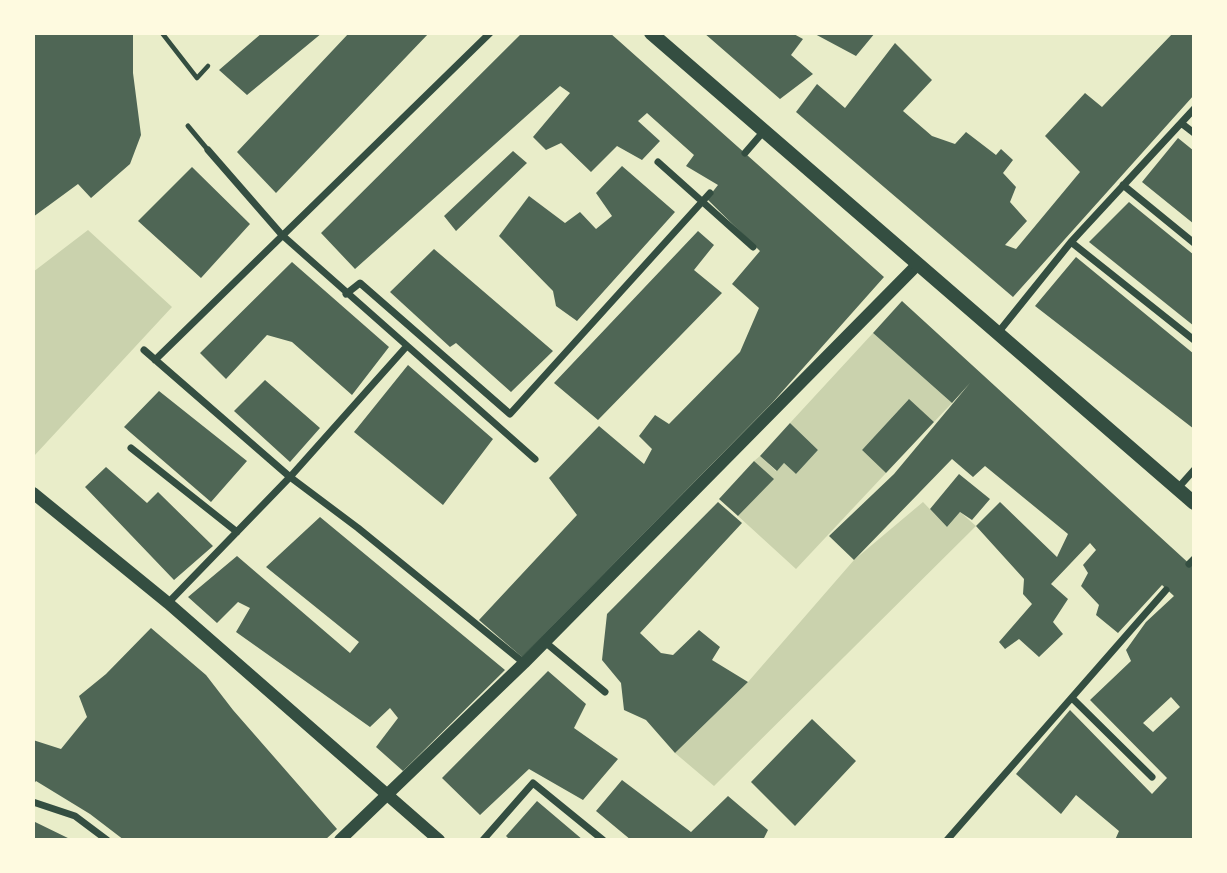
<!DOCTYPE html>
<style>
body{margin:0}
#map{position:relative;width:1227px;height:873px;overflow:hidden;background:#e9edc9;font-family:Commissioner,sans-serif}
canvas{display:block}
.frame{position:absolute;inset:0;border:35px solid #fefae0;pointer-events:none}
</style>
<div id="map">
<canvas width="1227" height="873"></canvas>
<div class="frame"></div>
</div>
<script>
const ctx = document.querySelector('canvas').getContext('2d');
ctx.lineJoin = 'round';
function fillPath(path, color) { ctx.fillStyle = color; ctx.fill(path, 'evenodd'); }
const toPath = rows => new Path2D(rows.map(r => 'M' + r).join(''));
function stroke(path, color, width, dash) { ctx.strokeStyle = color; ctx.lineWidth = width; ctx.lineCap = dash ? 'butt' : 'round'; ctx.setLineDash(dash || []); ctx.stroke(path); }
const green = toPath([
 [88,230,172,307,34,456,33,272],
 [873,333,952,403,934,422,908,400,862,450,886,473,796,569,738,516,773,479,754,461,760,456,776,471,784,463,796,474,818,450,790,423],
 [923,502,947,527,960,512,976,526,714,786,675,753,748,682,854,560]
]);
const building = toPath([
 [35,33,133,33,133,73,141,135,130,164,91,198,78,184,33,217],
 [262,33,322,33,247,95,219,70],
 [349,33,429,33,276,193,237,152],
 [522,33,610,33,884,277,772,403,522,657,479,620,577,515,549,478,599,426,644,464,652,449,639,436,655,415,669,424,740,352,759,308,732,284,760,251,707,199,718,185,686,166,694,155,647,113,638,121,660,141,642,160,617,146,591,172,561,143,546,150,533,137,570,93,560,86,355,269,321,233],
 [704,33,792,33,803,39,791,55,813,74,780,99],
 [813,33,875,33,856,56],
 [1173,33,1194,33,1194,95,1013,297,796,112,817,84,845,108,895,43,932,80,903,111,932,136,955,144,966,132,996,155,1001,149,1013,160,1003,173,1016,187,1010,202,1027,221,1005,245,1016,249,1080,172,1045,136,1085,93,1102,107],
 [1178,138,1194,151,1194,224,1142,182],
 [513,151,527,163,456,231,444,216],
 [622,166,675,212,577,321,556,306,553,291,499,236,529,196,565,223,580,212,596,229,612,216,596,193],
 [192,167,250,224,201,278,138,221],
 [1129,202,1194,255,1194,326,1089,242],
 [698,231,714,245,694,270,722,293,598,420,554,383],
 [434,249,553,351,511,392,456,343,450,347,390,292],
 [1076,257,1194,354,1194,429,1035,306],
 [292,262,389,347,352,395,292,342,267,335,226,379,200,353],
 [902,301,1194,568,1194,840,1115,840,1119,831,1076,795,1061,814,1016,774,1070,710,1152,794,1167,778,1090,700,1131,661,1126,650,1146,622,1174,596,1162,585,1118,633,1096,615,1099,605,1081,586,1088,573,1083,565,1096,550,1090,543,1051,584,1068,599,1053,622,1063,634,1039,657,1019,639,1005,649,999,642,1032,604,1023,594,1024,579,976,526,1000,502,1057,557,1068,534,985,466,973,477,952,459,854,560,829,536,894,474,970,383,952,403,873,333],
 [1171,697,1180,707,1153,732,1143,723],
 [408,365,493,439,443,505,354,432],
 [265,380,320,428,290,462,234,411],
 [159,391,247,461,211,502,124,427],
 [909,399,934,422,886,473,862,450],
 [790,423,818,450,796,474,784,463,777,471,760,456],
 [754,461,774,479,738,516,719,499],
 [106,467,147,503,158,492,213,546,174,580,85,487],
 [959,474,990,499,972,520,960,512,947,527,930,509],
 [718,502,742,523,640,633,661,653,673,655,699,630,720,647,712,660,748,682,675,753,646,720,624,710,621,683,602,660,607,614],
 [320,517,505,670,403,771,376,747,398,718,390,708,370,727,236,632,250,608,238,602,217,623,188,597,237,556,350,653,359,642,266,567],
 [151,628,206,675,233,710,337,829,325,840,124,840,90,814,36,781,33,785,33,740,61,749,87,717,79,696,106,674],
 [548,671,586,704,574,728,618,759,583,800,529,769,480,815,442,778],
 [812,719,856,761,795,826,751,782],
 [622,780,691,832,728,796,768,830,763,840,631,840,596,811],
 [537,801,583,840,510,840,506,836],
 [33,821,72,840,33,840]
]);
const path = toPath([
 [162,33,197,78,208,66]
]);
const service = toPath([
 [188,126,208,150]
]);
const minor = toPath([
 [1181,123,1194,133],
 [208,150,282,235,535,459],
 [745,153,764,131],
 [658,162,753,247],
 [1123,185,1194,243],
 [1071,242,1194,340],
 [346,294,360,283,510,414,710,193],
 [997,334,1071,242,1194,109],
 [144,350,290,477,358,528,524,663],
 [155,360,490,33],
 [131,448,237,532],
 [1178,488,1194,470],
 [1189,564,1194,559],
 [168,603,290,477,406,347],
 [545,642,605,692],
 [1072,698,1152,777],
 [33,802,75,816,107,840],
 [483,840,533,783,603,840],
 [947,840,1166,590]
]);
const tertiary = toPath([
 [33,493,168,603,439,840],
 [340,840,524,663,918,264]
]);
const secondary = toPath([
 [651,33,1194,503]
]);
fillPath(green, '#cad2ad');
fillPath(building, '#4f6655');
stroke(path, '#344e41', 4.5);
stroke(service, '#344e41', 5);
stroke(minor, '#344e41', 7);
stroke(tertiary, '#344e41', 12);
stroke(secondary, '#344e41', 14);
</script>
